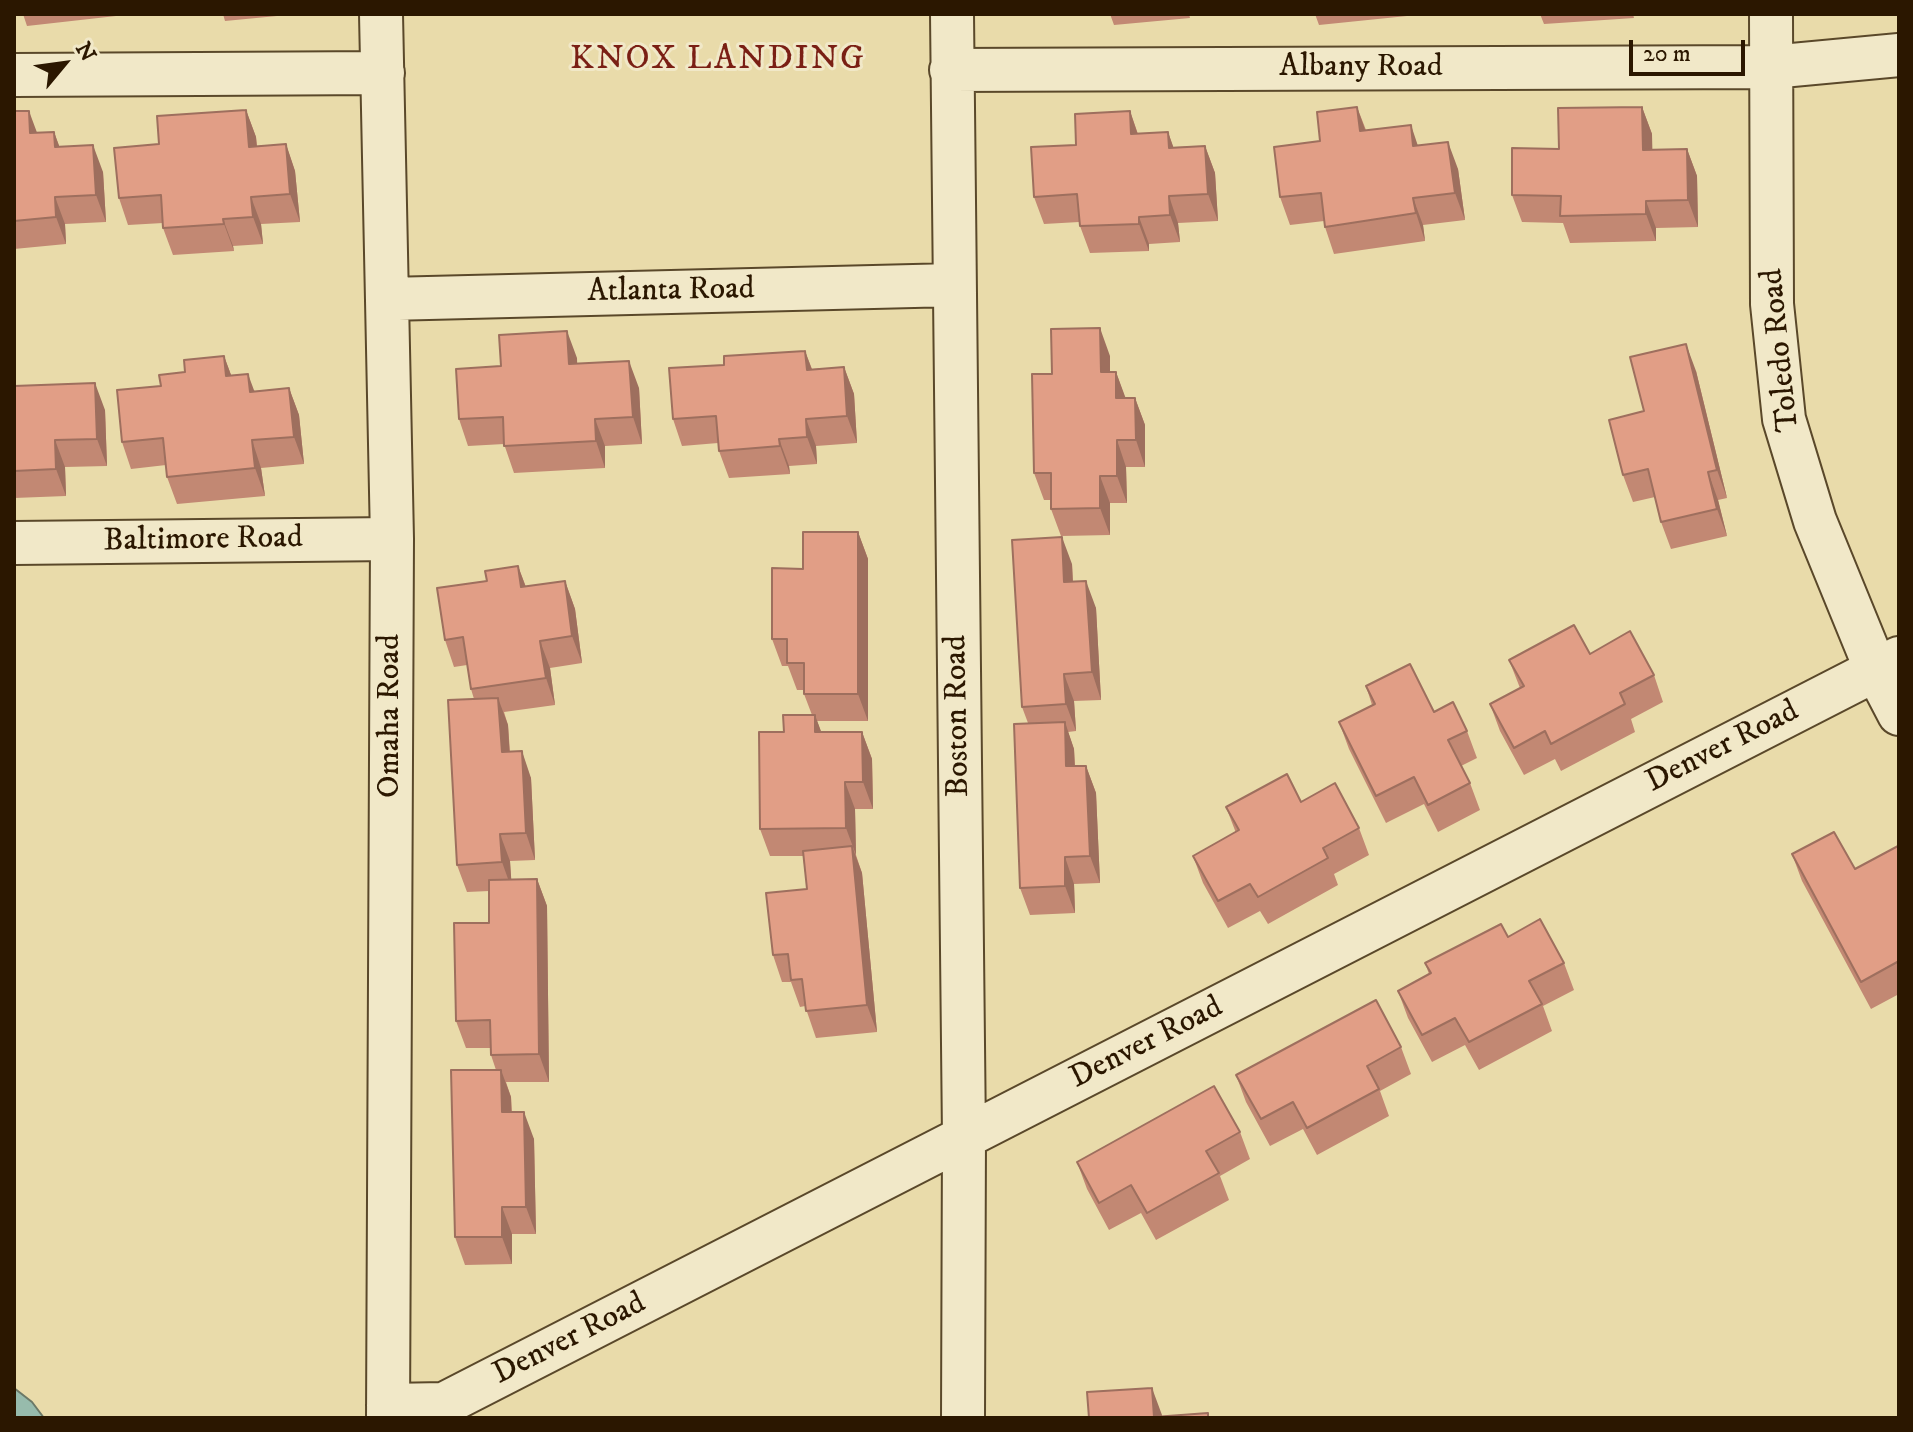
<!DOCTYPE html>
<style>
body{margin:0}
#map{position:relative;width:1913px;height:1432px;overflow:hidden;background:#e9dbaa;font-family:"IM FELL DW Pica",serif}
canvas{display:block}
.frame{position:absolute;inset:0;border:16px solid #2b1700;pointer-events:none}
.north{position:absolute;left:24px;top:24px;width:80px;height:80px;-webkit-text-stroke:6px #f1e8c8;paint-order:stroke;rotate:61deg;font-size:22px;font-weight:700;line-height:32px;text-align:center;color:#2b1700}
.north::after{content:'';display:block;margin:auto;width:28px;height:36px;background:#2b1700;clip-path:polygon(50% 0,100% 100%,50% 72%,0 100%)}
.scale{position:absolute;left:1629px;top:40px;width:116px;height:36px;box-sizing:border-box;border:4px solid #2b1700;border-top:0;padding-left:10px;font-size:24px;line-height:28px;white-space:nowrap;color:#2b1700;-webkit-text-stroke:6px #f1e8c8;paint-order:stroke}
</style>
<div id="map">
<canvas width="1913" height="1432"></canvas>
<div class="frame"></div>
<div class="north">N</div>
<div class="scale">20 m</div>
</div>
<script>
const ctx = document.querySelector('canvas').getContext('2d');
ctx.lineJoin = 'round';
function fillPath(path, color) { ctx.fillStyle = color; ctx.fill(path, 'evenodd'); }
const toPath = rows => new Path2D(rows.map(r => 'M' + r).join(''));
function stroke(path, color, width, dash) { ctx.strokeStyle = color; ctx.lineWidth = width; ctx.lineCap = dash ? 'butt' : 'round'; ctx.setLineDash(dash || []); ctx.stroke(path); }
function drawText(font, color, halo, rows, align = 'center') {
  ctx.font = font + ' "IM FELL DW Pica",serif'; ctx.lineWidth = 6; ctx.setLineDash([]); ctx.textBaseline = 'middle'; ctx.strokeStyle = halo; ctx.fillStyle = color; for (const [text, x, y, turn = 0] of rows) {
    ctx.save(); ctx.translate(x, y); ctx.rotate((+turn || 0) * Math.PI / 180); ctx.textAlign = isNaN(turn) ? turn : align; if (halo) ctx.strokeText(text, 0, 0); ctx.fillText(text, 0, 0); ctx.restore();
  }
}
const water = toPath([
 [14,1388,32,1402,44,1418,14,1418,14,1388]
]);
const minor = toPath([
 [381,14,392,539,388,1418],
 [952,14,964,1137,963,1418],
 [1771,14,1772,304,1784,419,1815,521,1876,670,1899,714],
 [951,70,1771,67,1899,55],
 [14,75,383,73],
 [388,299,954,285],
 [14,543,392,539],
 [388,1405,444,1404,1899,658]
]);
const wall = toPath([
 [23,14,115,14,116,16,27,26],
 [223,14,277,14,277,16,225,21],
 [1110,14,1189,14,1190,18,1114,25],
 [1315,14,1407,14,1407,16,1319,25],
 [1540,14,1633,14,1634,18,1544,24],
 [1357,107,1366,130,1418,145,1458,169,1465,220,1423,225,1425,241,1334,254,1325,227,1324,221,1290,225,1280,197,1320,141],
 [1642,107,1652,134,1652,150,1687,149,1697,176,1698,227,1656,228,1656,241,1570,243,1563,223,1522,222,1512,195,1559,149],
 [246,110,256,137,257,146,286,144,295,171,300,222,261,224,263,244,233,246,234,251,173,255,163,228,163,223,128,225,119,198,159,144],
 [14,111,37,133,54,132,59,146,103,172,106,222,65,224,66,244,14,249],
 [1130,111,1138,134,1168,132,1173,147,1205,146,1215,173,1218,221,1178,223,1180,242,1149,244,1149,251,1090,253,1080,226,1079,222,1044,224,1034,197,1076,145],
 [805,351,812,369,844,367,854,394,857,443,816,446,817,464,789,466,790,474,729,478,719,451,718,443,682,446,673,419,724,365],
 [224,356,231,375,255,391,289,388,299,415,304,464,261,468,265,496,177,504,167,477,166,465,131,469,122,442,161,386,185,372],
 [1110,356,1110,372,1116,372,1125,398,1135,398,1145,425,1145,467,1126,467,1127,503,1110,503,1110,535,1061,536,1051,509,1051,500,1044,500,1034,473,1052,374],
 [577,358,577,363,639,388,642,444,605,446,605,468,514,473,504,444,468,446,459,419,501,366],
 [1696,371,1727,498,1718,500,1727,536,1671,549,1661,522,1655,497,1633,502,1623,475,1644,411],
 [14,386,105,410,107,466,65,467,66,496,14,498],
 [858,532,868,559,868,721,817,721,821,732,862,732,872,759,873,809,855,809,856,855,862,873,877,1032,816,1038,805,1006,800,1007,791,982,782,982,773,955,807,889,803,856,770,856,760,829,784,732,812,715,804,694,804,690,797,690,788,666,782,666,772,639,803,569],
 [1072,564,1073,582,1096,608,1101,700,1074,701,1076,731,1068,732,1074,749,1075,766,1086,766,1096,793,1100,883,1074,884,1075,913,1030,915,1020,888,1028,723,1022,707],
 [518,566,526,587,565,581,575,609,582,663,550,668,555,705,504,712,508,725,510,752,531,778,535,860,510,861,511,880,537,879,547,906,549,1082,506,1082,511,1097,512,1112,534,1139,536,1234,512,1234,512,1264,465,1265,455,1237,496,1070,491,1055,491,1048,466,1048,456,1021,489,923,489,891,467,892,457,865,474,699,471,689,467,665,454,667,445,640,487,581],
 [1509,660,1654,675,1663,702,1631,719,1635,732,1561,771,1555,759,1524,775,1500,731,1490,704,1520,688],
 [1366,686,1434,712,1467,731,1477,758,1461,766,1470,783,1480,810,1438,832,1424,804,1386,823,1349,749,1339,722,1372,705],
 [1301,802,1359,828,1369,855,1334,874,1338,885,1268,924,1260,911,1228,928,1203,883,1193,856,1236,833,1226,807],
 [1899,847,1899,994,1871,1009,1802,881,1792,854,1855,869],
 [1508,937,1564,963,1574,990,1543,1006,1552,1031,1479,1070,1465,1045,1432,1062,1408,1018,1398,991,1429,974,1425,963],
 [1401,1047,1411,1074,1380,1091,1389,1116,1317,1155,1303,1129,1270,1146,1246,1102,1236,1075],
 [1240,1132,1250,1159,1220,1176,1229,1200,1156,1240,1141,1213,1109,1230,1087,1189,1077,1162]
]);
const shadedWall = toPath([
 [1357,107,1367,135,1360,131],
 [1642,107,1652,134,1653,177,1643,150],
 [246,110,256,137,259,174,249,147],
 [29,111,39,138,30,133],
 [1130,111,1139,138,1131,134],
 [1411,125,1420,152,1413,146],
 [54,132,64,159,55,147],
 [1168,132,1178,160,1169,148],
 [1448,142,1458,169,1465,220,1455,193],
 [286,144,295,171,300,222,290,194],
 [93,145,103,172,106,222,96,195],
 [1205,146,1215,173,1218,221,1208,194],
 [1687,149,1697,176,1698,227,1688,200],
 [1169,196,1178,223,1180,242,1170,215],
 [55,197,65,224,66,244,56,217],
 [251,197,261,224,263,244,253,217],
 [1413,198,1423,225,1425,241,1416,213],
 [1646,201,1656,228,1656,241,1646,214],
 [1139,217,1149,244,1149,251,1139,224],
 [223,219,233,246,234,251,224,224],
 [1100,328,1110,356,1110,399,1101,372],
 [567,331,577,358,578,391,569,364],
 [1686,344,1696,371,1727,498,1717,470],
 [805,351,815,378,807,370],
 [224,356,234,383,226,376],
 [629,361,639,388,642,444,633,417],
 [844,367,854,394,857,443,847,416],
 [1116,372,1126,399,1116,398],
 [248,374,258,401,250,392],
 [95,383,105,410,107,466,97,439],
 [289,388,299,415,304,464,294,437],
 [1135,398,1145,425,1145,467,1136,440],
 [595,419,605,446,605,468,596,441],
 [806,419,816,446,817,464,807,437],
 [779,439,789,466,790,474,780,446],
 [55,440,65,467,66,496,56,469],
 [252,440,261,468,265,496,255,468],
 [1117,440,1126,467,1127,503,1117,476],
 [1708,472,1718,500,1727,536,1717,509],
 [1100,476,1110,503,1110,535,1100,508],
 [858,532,868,559,868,721,858,694],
 [1062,537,1072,564,1074,609,1064,582],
 [518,566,528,593,521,587],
 [565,581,575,609,582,663,572,636],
 [1086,581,1096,608,1101,700,1092,672],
 [540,641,550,668,555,705,546,678],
 [1064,674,1074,701,1076,731,1066,704],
 [498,698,508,725,511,779,502,752],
 [815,715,825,742,815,732],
 [1065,722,1074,749,1076,793,1066,766],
 [862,732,872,759,873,809,863,782],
 [522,751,531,778,535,860,526,833],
 [1086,766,1096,793,1100,883,1090,856],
 [845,782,855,809,856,855,846,828],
 [500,834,510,861,512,890,502,862],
 [852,846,862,873,877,1032,867,1005],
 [1065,857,1074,884,1075,913,1065,886],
 [537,879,547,906,549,1082,539,1054],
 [501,1070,511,1097,512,1139,502,1112],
 [524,1112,534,1139,536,1234,526,1207],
 [502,1207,512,1234,512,1264,502,1237],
 [1152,1388,1162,1415,1162,1418,1154,1418]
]);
const building = toPath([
 [1357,107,1360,131,1411,125,1413,146,1448,142,1455,193,1413,198,1416,213,1325,227,1321,193,1280,197,1274,147,1320,141,1317,112,1357,107],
 [1642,107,1643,150,1687,149,1688,200,1646,201,1646,214,1560,216,1561,196,1512,195,1512,148,1559,149,1558,108,1642,107],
 [246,110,249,147,286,144,290,194,251,197,253,217,223,219,224,224,163,228,161,195,119,198,114,148,159,144,157,116,246,110],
 [14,111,29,111,30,133,54,132,55,147,93,145,96,195,55,197,56,217,14,221,14,111],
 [1130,111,1131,134,1168,132,1169,148,1205,146,1208,194,1169,196,1170,215,1139,217,1139,224,1080,226,1077,194,1034,197,1031,147,1076,145,1075,114,1130,111],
 [1100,328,1101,372,1116,372,1116,398,1135,398,1136,440,1117,440,1117,476,1100,476,1100,508,1051,509,1051,473,1034,473,1032,374,1052,374,1051,329,1100,328],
 [567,331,569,364,629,361,633,417,595,419,596,441,504,446,503,417,459,419,456,369,501,366,499,335,567,331],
 [1686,344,1717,470,1708,472,1717,509,1661,522,1648,469,1623,475,1609,420,1644,411,1630,357,1686,344],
 [805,351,807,370,844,367,847,416,806,419,807,437,779,439,780,446,719,451,716,416,673,419,669,368,724,365,724,356,805,351],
 [224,356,226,376,248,374,250,392,289,388,294,437,252,440,255,468,167,477,163,438,122,442,117,390,161,386,159,375,185,372,184,360,224,356],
 [95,383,97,439,55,440,56,469,14,471,14,386,95,383],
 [803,532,858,532,858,694,804,694,804,663,787,663,787,639,772,639,772,568,803,569,803,532],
 [1062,537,1064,582,1086,581,1092,672,1064,674,1066,704,1022,707,1012,540,1062,537],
 [518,566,521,587,565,581,572,636,540,641,546,678,471,689,463,637,445,640,437,588,487,581,485,571,518,566],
 [1574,625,1590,654,1630,631,1654,675,1620,693,1625,704,1551,744,1545,731,1514,748,1490,704,1524,686,1509,660,1574,625],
 [1410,664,1434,712,1453,702,1467,731,1448,740,1470,783,1428,805,1414,777,1376,796,1339,722,1375,704,1366,686,1410,664],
 [498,698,502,752,522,751,526,833,500,834,502,862,457,865,448,700,498,698],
 [783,715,815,715,815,732,862,732,863,782,845,782,846,828,760,829,759,732,784,732,783,715],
 [1065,722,1066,766,1086,766,1090,856,1065,857,1065,886,1020,888,1014,724,1065,722],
 [1287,774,1301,802,1335,783,1359,828,1323,848,1328,858,1258,897,1250,884,1218,901,1193,856,1239,830,1226,807,1287,774],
 [1834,832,1855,869,1898,846,1899,847,1899,961,1861,982,1792,854,1834,832],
 [852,846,867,1005,806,1011,802,979,791,980,788,954,773,955,766,893,807,889,803,851,852,846],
 [537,879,539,1054,491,1055,490,1020,456,1021,454,923,489,923,489,880,537,879],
 [1540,919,1564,963,1529,981,1542,1004,1469,1042,1455,1018,1422,1035,1398,991,1431,973,1425,963,1501,924,1508,937,1540,919],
 [1376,1000,1401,1047,1367,1066,1379,1089,1307,1128,1293,1102,1261,1119,1236,1075,1376,1000],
 [451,1070,501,1070,502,1112,524,1112,526,1207,502,1207,502,1237,455,1237,451,1070],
 [1214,1086,1240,1132,1206,1151,1219,1173,1147,1213,1131,1185,1099,1203,1077,1162,1214,1086],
 [1152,1388,1154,1417,1208,1413,1208,1418,1089,1418,1087,1392,1152,1388]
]);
const streetNames = [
 ["Albany Road",1361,68],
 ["Atlanta Road",671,292,-1],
 ["Toledo Road",1782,350,-96],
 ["Baltimore Road",203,541,-1],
 ["Omaha Road",391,716,-90],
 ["Boston Road",959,716,-91],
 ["Denver Road",1723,748,-27],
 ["Denver Road",1147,1044,-27],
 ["Denver Road",570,1340,-27]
];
const neighbourhoodNames = [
 ["KNOX LANDING",718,61]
];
fillPath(water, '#97bbac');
stroke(water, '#6c7967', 2);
stroke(minor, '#5a482a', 46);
stroke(minor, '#f1e8c8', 42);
fillPath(wall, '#c28873');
fillPath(shadedWall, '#9e6f5e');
fillPath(building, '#e19e86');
stroke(building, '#9e6f5e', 2);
drawText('32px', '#2b1700', '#f1e8c8', streetNames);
ctx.letterSpacing = '2px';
drawText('34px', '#7a1f14', '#f1e8c8', neighbourhoodNames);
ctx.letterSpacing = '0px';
</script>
